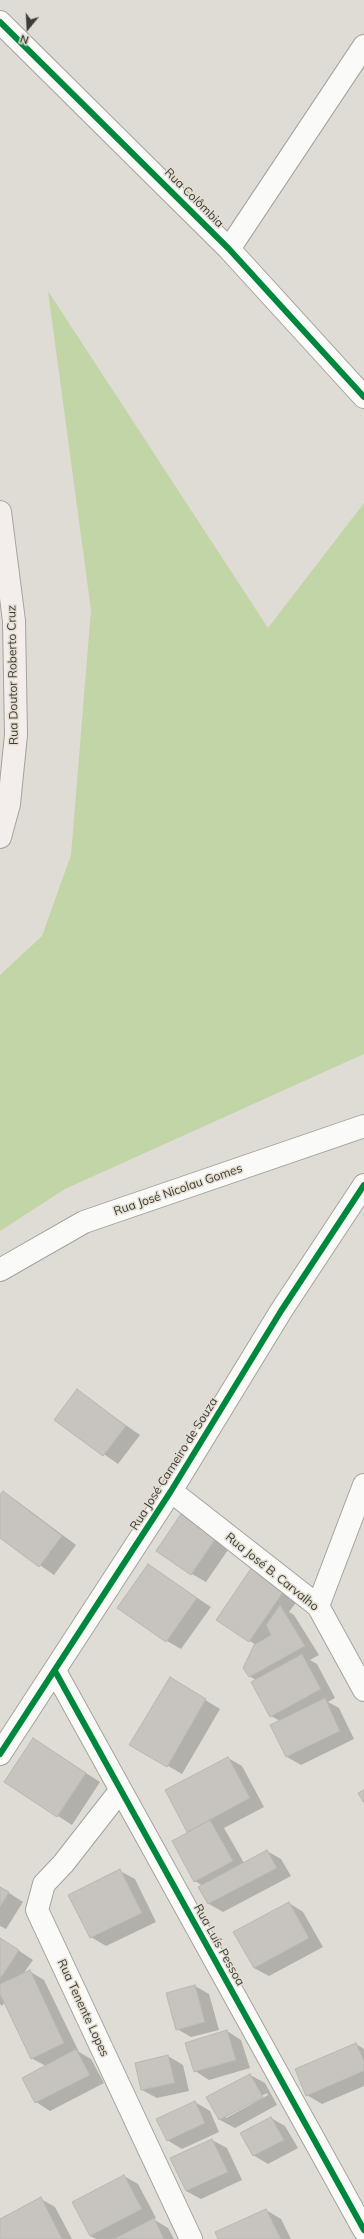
<!DOCTYPE html>
<meta charset="utf-8">
<style>
body{margin:0}
#map{position:relative;width:364px;height:2239px;overflow:hidden;background:#dfdcd5;font-family:Mulish,sans-serif}
canvas{display:block}
.north{position:absolute;left:8px;top:8px;width:40px;height:40px;-webkit-text-stroke:3px #e3ded1;paint-order:stroke;rotate:198deg;font-size:11px;font-weight:700;line-height:16px;text-align:center;color:#3f3c37}
.north::after{content:'';display:block;margin:auto;width:14px;height:18px;background:#3f3c37;clip-path:polygon(50% 0,100% 100%,50% 72%,0 100%)}
</style>
<div id="map">
<canvas width="364" height="2239"></canvas>
<div class="north">N</div>
</div>
<script>
const ctx = document.querySelector('canvas').getContext('2d');
ctx.lineJoin = 'round';
function fillPath(path, color) { ctx.fillStyle = color; ctx.fill(path, 'evenodd'); }
const toPath = rows => new Path2D(rows.map(r => 'M' + r).join(''));
function stroke(path, color, width, dash) { ctx.strokeStyle = color; ctx.lineWidth = width; ctx.lineCap = dash ? 'butt' : 'round'; ctx.setLineDash(dash || []); ctx.stroke(path); }
function drawText(font, color, halo, rows, align = 'center') {
  ctx.font = font + ' Mulish,sans-serif'; ctx.lineWidth = 3; ctx.setLineDash([]); ctx.textBaseline = 'middle'; ctx.strokeStyle = halo; ctx.fillStyle = color; for (const [text, x, y, turn = 0] of rows) {
    ctx.save(); ctx.translate(x, y); ctx.rotate((+turn || 0) * Math.PI / 180); ctx.textAlign = isNaN(turn) ? turn : align; if (halo) ctx.strokeText(text, 0, 0); ctx.fillText(text, 0, 0); ctx.restore();
  }
}
const green = toPath([
 [48,291,268,628,364,503,364,1054,65,1189,0,1231,0,975,42,936,71,855,91,610]
]);
const shadow = toPath([
 [77,1391,140,1435,118,1464,55,1420],
 [3,1493,17,1501,76,1545,54,1575,0,1537,0,1496],
 [181,1516,230,1547,206,1582,192,1574],
 [148,1565,211,1607,181,1649,167,1641],
 [252,1568,299,1598,289,1612,294,1615,319,1655,310,1660,317,1664,335,1698,328,1702,339,1708,354,1739,301,1765,287,1757,280,1721,271,1716,256,1680,249,1676,256,1645,218,1620],
 [184,1687,220,1709,182,1774,131,1744],
 [47,1748,100,1782,72,1825,5,1782],
 [228,1758,242,1766,264,1807,224,1828,244,1863,267,1851,281,1859,291,1876,223,1912,209,1904,200,1887,203,1886,195,1881,173,1841,190,1832,188,1831],
 [120,1871,135,1879,156,1922,106,1946,91,1937],
 [0,1887,23,1902,6,1929,0,1926],
 [289,1903,303,1912,323,1947,269,1976,254,1968],
 [0,1938,33,1960,23,1974,29,1971,44,1980,79,2052,91,2059,104,2083,50,2111,36,2102,46,2066,31,2058,5,2002,2,2006,0,2004],
 [195,1986,209,1994,219,2030,191,2037,177,2029],
 [227,2031,241,2040,250,2068,209,2080,195,2071],
 [356,2044,364,2049,364,2086,322,2104,307,2095],
 [168,2056,183,2065,189,2091,157,2098,142,2090,136,2064],
 [250,2075,265,2083,277,2105,235,2128,220,2120,208,2098],
 [267,2093,268,2095,226,2118,226,2115],
 [195,2102,210,2111,219,2132,182,2149,167,2140],
 [271,2118,285,2126,298,2148,268,2164,253,2155],
 [212,2140,227,2148,242,2180,201,2199,186,2191],
 [124,2176,138,2184,156,2218,153,2219,168,2228,174,2239,96,2239,90,2236],
 [41,2199,55,2207,72,2239,0,2239,0,2220],
 [266,2210,281,2219,291,2239,220,2239]
]);
const building = toPath([
 [77,1389,126,1426,103,1456,54,1420,77,1389],
 [3,1491,62,1536,39,1567,0,1538,0,1495,3,1491],
 [181,1514,216,1538,191,1575,156,1551,181,1514],
 [148,1564,197,1598,166,1642,117,1608,148,1564],
 [252,1567,285,1589,249,1642,216,1620,252,1567],
 [280,1605,305,1646,249,1677,243,1668,254,1645,271,1635,266,1625,280,1605],
 [302,1654,321,1689,270,1717,251,1682,302,1654],
 [170,1677,206,1699,167,1767,129,1745,170,1677],
 [325,1698,340,1731,286,1757,270,1725,325,1698],
 [33,1738,86,1773,57,1817,4,1782,33,1738],
 [228,1757,250,1798,187,1832,165,1790,228,1757],
 [364,1790,364,1803,358,1793,364,1790],
 [210,1820,233,1861,194,1882,172,1841,210,1820],
 [267,1850,277,1868,208,1904,198,1887,267,1850],
 [120,1869,142,1913,90,1938,68,1895,120,1869],
 [0,1887,9,1892,0,1907,0,1887],
 [289,1902,309,1938,254,1968,233,1932,289,1902],
 [0,1938,19,1950,0,1979,0,1938],
 [30,1970,64,2043,31,2059,0,1994,0,1984,30,1970],
 [195,1985,205,2022,176,2030,166,1993,195,1985],
 [227,2030,236,2060,194,2072,185,2043,227,2030],
 [356,2043,364,2061,364,2071,306,2096,295,2069,356,2043],
 [76,2049,90,2075,35,2103,22,2078,76,2049],
 [168,2055,175,2083,141,2090,135,2063,168,2055],
 [250,2074,263,2097,219,2120,206,2097,250,2074],
 [195,2101,205,2123,167,2141,156,2119,195,2101],
 [271,2117,284,2140,253,2156,240,2133,271,2117],
 [212,2139,228,2172,186,2191,170,2158,212,2139],
 [124,2175,142,2209,90,2236,72,2202,124,2175],
 [41,2197,62,2239,0,2239,0,2219,41,2197],
 [266,2209,281,2239,218,2239,215,2232,266,2209],
 [154,2218,164,2239,114,2239,154,2218]
]);
const street = toPath([
 [0,22,229,249,364,397],
 [229,249,364,46],
 [0,1270,84,1222,364,1126],
 [171,1491,318,1606,364,1690],
 [318,1606,364,1485],
 [55,1671,364,2230],
 [0,1754,171,1491,281,1311,364,1185],
 [120,1791,63,1864,44,1884,37,1910,191,2239]
]);
const secondary = toPath([
 [0,512,14,621,16,735,9,804,0,837]
]);
const cycleway = toPath([
 [0,22,229,249,364,397],
 [55,1671,364,2230],
 [0,1754,171,1491,281,1311,364,1185]
]);
const streetNames = [
 ["Rua Colômbia",194,198,45],
 ["Rua Doutor Roberto Cruz",13,675,-91],
 ["Rua José Nicolau Gomes",178,1190,-19],
 ["Rua José Carneiro de Souza",174,1464,-58],
 ["Rua José B. Carvalho",272,1572,39],
 ["Rua Luís Pessoa",219,1945,61],
 ["Rua Tenente Lopes",83,2008,65]
];
fillPath(green, '#c1d5a7');
fillPath(shadow, '#0003');
fillPath(building, '#c7c4bf');
stroke(building, '#b8b7b1', 1);
stroke(street, '#a5a39d', 24);
stroke(secondary, '#a5a39d', 24);
stroke(street, '#fafaf9', 22);
stroke(secondary, '#f3eeec', 22);
stroke(cycleway, '#00873e', 6);
drawText('12px', '#3f3c37', '#e3ded1', streetNames);
</script>
